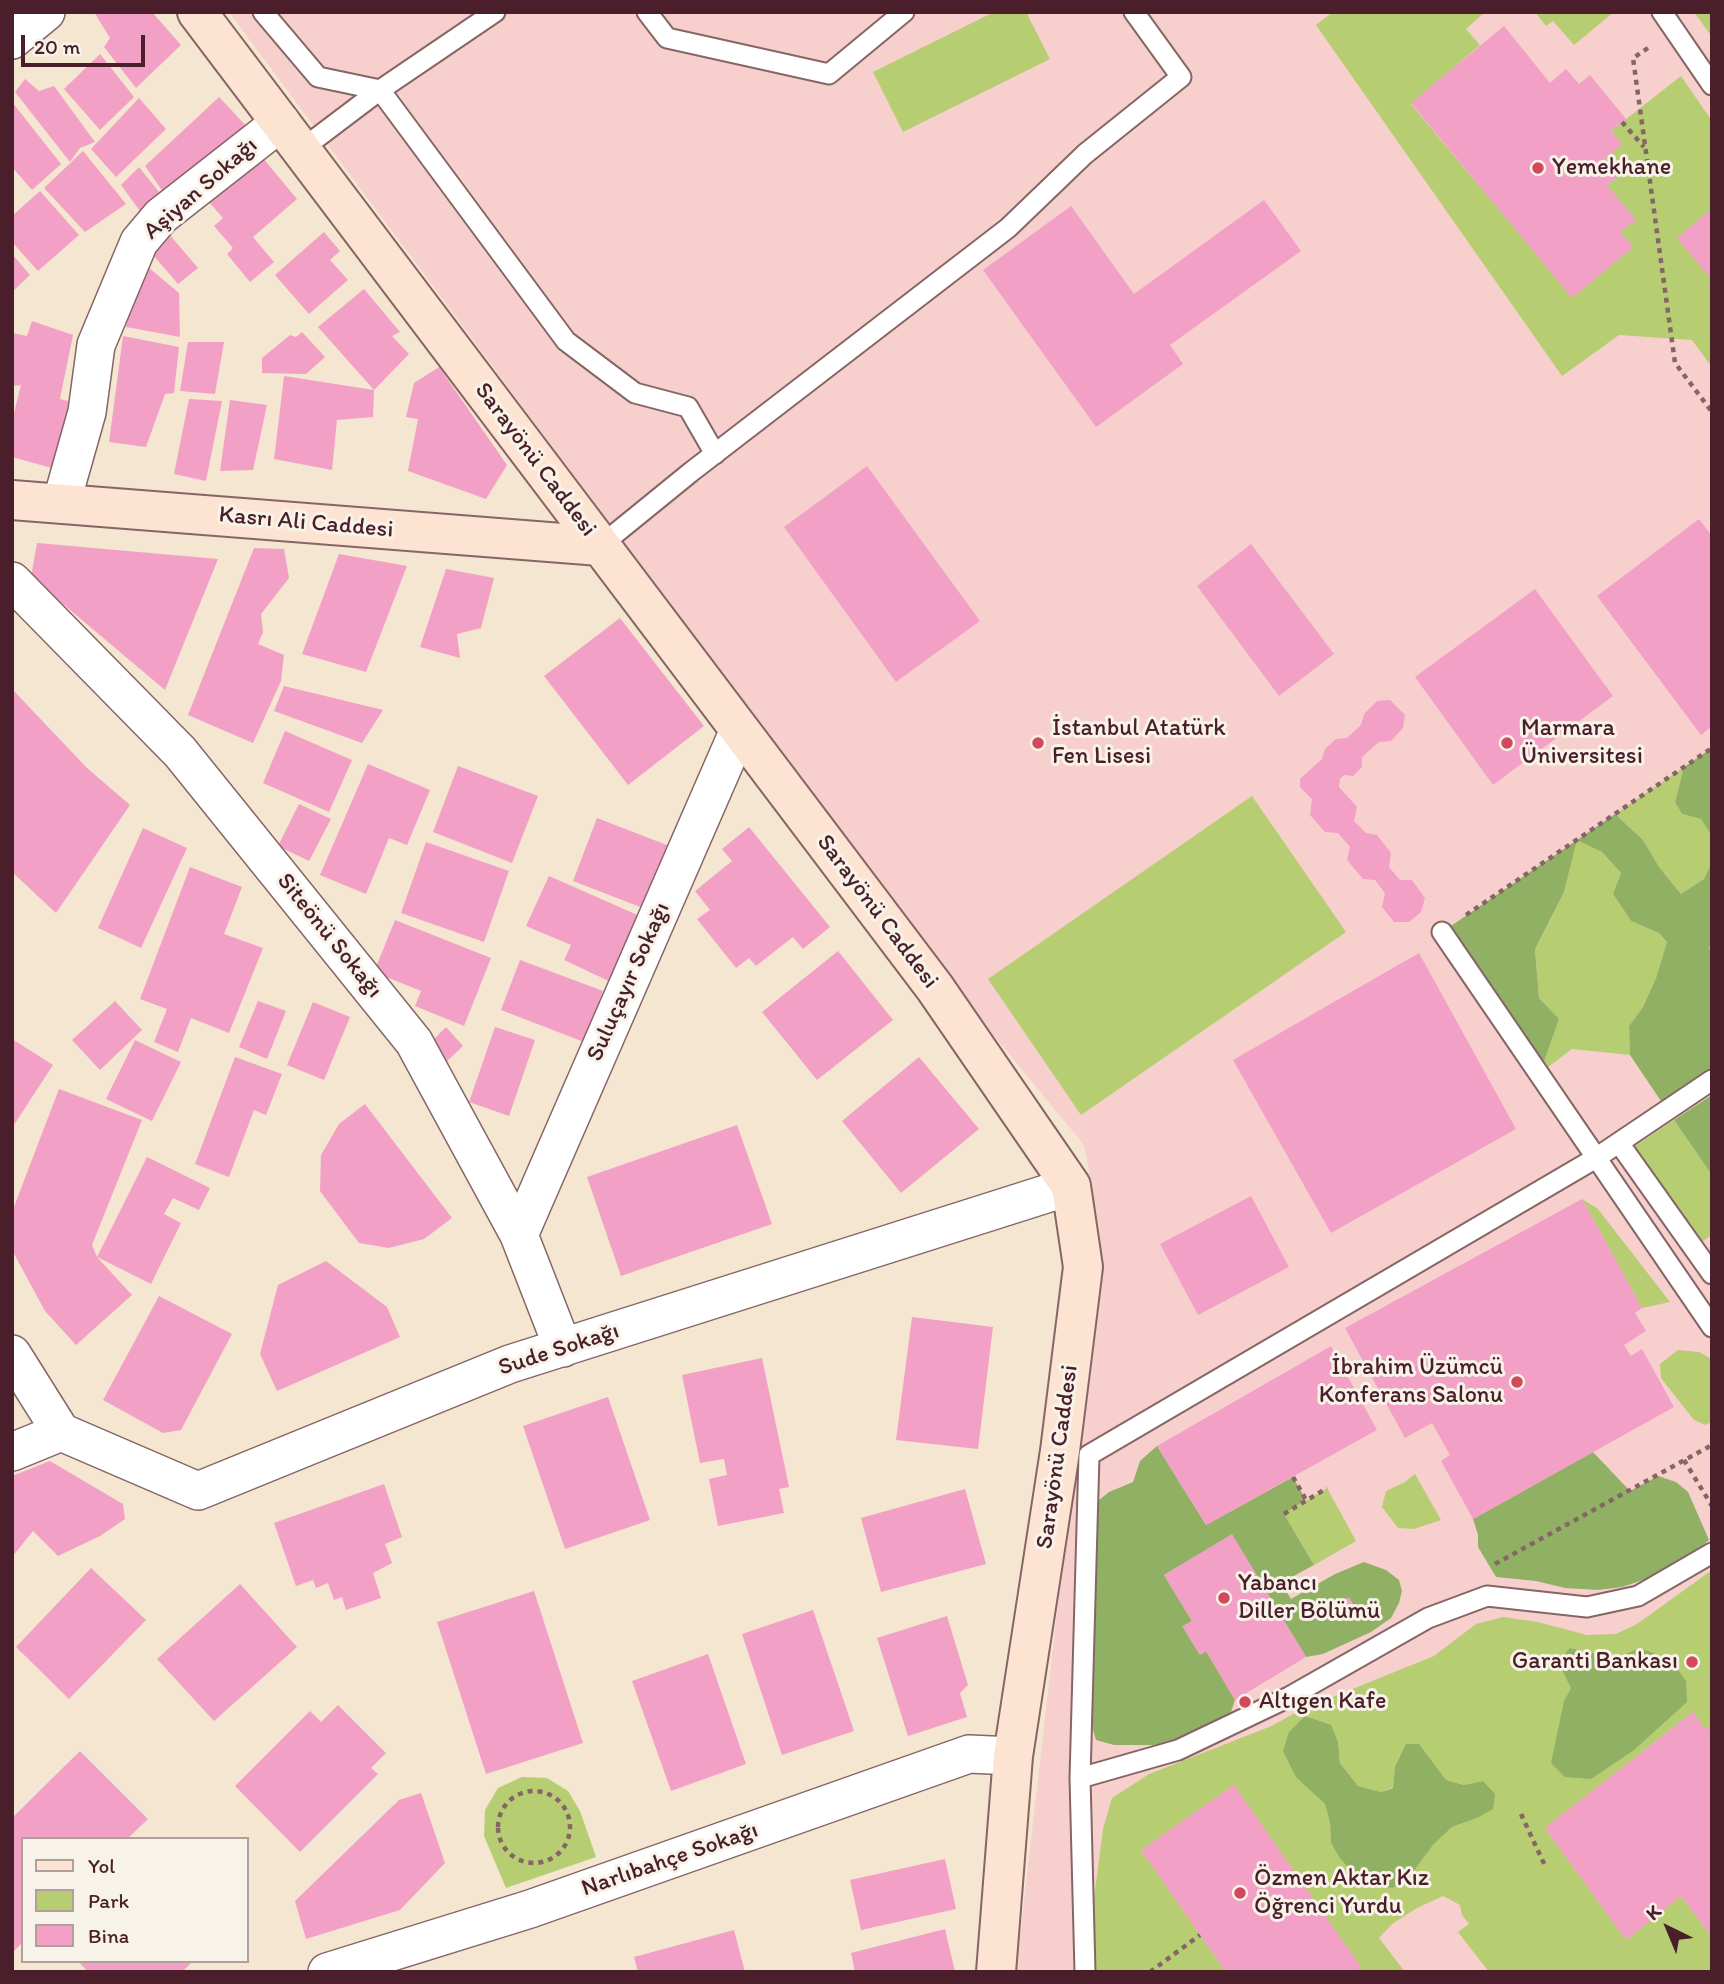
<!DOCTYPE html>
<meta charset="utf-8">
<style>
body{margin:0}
#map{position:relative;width:1724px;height:1984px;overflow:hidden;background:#f4e6d0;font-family:Itim,sans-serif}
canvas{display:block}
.frame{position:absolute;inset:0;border:14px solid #4a1f2b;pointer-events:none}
.legend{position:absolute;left:21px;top:1837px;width:228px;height:126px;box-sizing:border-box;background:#f7f3e8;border:2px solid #b29e9c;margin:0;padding:9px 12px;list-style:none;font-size:21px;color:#4a1f2b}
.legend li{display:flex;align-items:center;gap:14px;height:35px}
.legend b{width:35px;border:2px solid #b29e9c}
.north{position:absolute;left:1633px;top:1893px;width:70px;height:70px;-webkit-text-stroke:5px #f7f3e8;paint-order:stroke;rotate:317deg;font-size:19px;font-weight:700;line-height:28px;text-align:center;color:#4a1f2b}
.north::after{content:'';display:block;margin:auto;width:24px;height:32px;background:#4a1f2b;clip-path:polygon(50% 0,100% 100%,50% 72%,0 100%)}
.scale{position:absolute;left:21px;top:35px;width:124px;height:32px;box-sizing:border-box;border:4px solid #4a1f2b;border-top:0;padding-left:9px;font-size:21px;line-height:24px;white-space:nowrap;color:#4a1f2b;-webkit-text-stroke:5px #f7f3e8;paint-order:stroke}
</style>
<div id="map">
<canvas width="1724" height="1984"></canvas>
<div class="frame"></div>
<ul class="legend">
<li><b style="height:9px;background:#fde3d1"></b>Yol</li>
<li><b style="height:19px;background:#b6cd72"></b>Park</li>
<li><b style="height:19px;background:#f3a0c6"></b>Bina</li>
</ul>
<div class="north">K</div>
<div class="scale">20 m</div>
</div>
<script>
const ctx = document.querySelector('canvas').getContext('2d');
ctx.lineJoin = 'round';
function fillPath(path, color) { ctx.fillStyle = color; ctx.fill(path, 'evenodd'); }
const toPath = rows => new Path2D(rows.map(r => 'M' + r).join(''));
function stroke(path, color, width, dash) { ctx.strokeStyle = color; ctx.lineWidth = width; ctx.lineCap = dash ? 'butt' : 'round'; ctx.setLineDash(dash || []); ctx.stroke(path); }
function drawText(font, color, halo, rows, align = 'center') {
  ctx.font = font + ' Itim,sans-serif'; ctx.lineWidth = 6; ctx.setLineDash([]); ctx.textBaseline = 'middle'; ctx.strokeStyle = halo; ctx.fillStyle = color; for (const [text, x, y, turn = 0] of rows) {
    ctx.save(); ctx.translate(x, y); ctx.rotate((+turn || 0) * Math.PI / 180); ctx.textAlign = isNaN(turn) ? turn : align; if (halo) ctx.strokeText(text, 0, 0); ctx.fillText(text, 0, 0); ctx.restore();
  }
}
const built = toPath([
 [229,12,1712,12,1712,1972,1016,1972,1092,1304,1094,1198,1084,1145,959,993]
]);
const green = toPath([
 [994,12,1026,12,1050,59,903,132,873,72],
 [1333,12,1485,12,1466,29,1480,45,1411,104,1572,297,1633,247,1620,232,1635,220,1607,185,1617,177,1604,160,1622,144,1611,131,1681,76,1712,121,1712,367,1692,340,1619,335,1562,376,1316,25],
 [1535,12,1614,12,1574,45,1553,21,1546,26],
 [1694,12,1712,12,1712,37],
 [1684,767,1675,802,1682,814,1701,819,1712,836,1712,862,1704,879,1681,894,1659,867,1643,840,1615,814],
 [1252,796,1346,932,1081,1115,988,979],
 [1577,839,1602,852,1621,873,1613,894,1631,921,1659,933,1667,942,1656,978,1643,1007,1629,1026,1630,1055,1572,1049,1540,1073,1559,1019,1539,998,1535,949,1564,892],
 [1674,1120,1712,1175,1712,1235,1693,1248,1626,1152],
 [1582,1199,1598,1209,1670,1302,1642,1308],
 [1678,1350,1699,1352,1712,1359,1712,1422,1705,1425,1694,1420,1661,1378,1660,1364],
 [1415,1474,1441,1520,1414,1529,1398,1528,1382,1507,1386,1491,1405,1482],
 [1327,1488,1356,1541,1314,1565,1284,1514],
 [1712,1570,1712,1725,1705,1729,1693,1712,1545,1828,1626,1940,1681,1896,1712,1937,1712,1972,1489,1972,1458,1932,1469,1924,1462,1915,1460,1905,1443,1896,1417,1908,1392,1924,1379,1938,1405,1972,1355,1972,1360,1967,1234,1785,1141,1850,1226,1972,1094,1972,1093,1907,1103,1829,1112,1798,1149,1774,1269,1727,1303,1709,1434,1656,1476,1624,1503,1617,1538,1622,1587,1635,1616,1634,1637,1624],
 [1570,1648,1617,1658,1639,1648,1564,1701,1571,1688],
 [1338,1742,1340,1763,1358,1786,1381,1792,1393,1787,1395,1767,1418,1744,1446,1780,1464,1785,1483,1781,1477,1818,1452,1827,1433,1845,1408,1879,1393,1888,1374,1886,1355,1875,1331,1843,1330,1823,1325,1804,1315,1794],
 [522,1777,547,1778,568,1791,580,1811,596,1857,506,1888,484,1836,485,1810,498,1788]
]);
const forest = toPath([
 [1712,748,1712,836,1701,819,1682,814,1675,802,1684,767],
 [1615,814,1643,840,1659,867,1681,894,1704,879,1712,862,1712,945,1709,948,1712,954,1712,1080,1667,1110,1630,1055,1629,1026,1643,1007,1656,978,1667,942,1659,933,1631,921,1613,894,1621,873,1602,852,1577,840,1564,892,1535,949,1539,998,1559,1019,1540,1073,1442,932],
 [1712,1095,1712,1175,1674,1120],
 [1157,1446,1206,1525,1293,1477,1306,1500,1284,1514,1314,1565,1281,1583,1291,1599,1335,1574,1364,1562,1386,1570,1399,1580,1402,1591,1399,1603,1391,1618,1371,1632,1323,1654,1306,1657,1232,1535,1164,1575,1192,1621,1183,1627,1200,1655,1206,1651,1235,1700,1230,1715,1173,1742,1153,1745,1114,1745,1096,1740,1091,1723,1094,1504,1109,1492,1133,1482,1140,1461],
 [1593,1452,1630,1491,1658,1476,1676,1482,1688,1492,1709,1540,1686,1559,1652,1577,1622,1587,1598,1590,1565,1588,1536,1581,1496,1577,1478,1547,1478,1535,1473,1519],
 [1570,1648,1617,1658,1639,1648,1670,1659,1686,1681,1687,1702,1634,1750,1591,1779,1565,1777,1551,1763,1564,1701,1571,1688,1558,1662],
 [1305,1716,1331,1725,1338,1742,1340,1763,1358,1786,1381,1792,1393,1788,1395,1767,1406,1744,1419,1744,1446,1780,1464,1785,1483,1781,1495,1794,1493,1809,1477,1818,1452,1827,1433,1845,1408,1879,1393,1888,1374,1886,1355,1875,1340,1858,1331,1843,1330,1823,1325,1804,1296,1777,1283,1751,1289,1732]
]);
const building = toPath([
 [94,12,152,12,181,45,136,88,104,47,110,38],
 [1504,26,1550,83,1566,69,1579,84,1590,75,1626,119,1611,131,1622,144,1604,160,1617,177,1607,185,1636,220,1620,232,1633,247,1572,298,1411,103],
 [100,54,134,97,100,130,64,89],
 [25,79,39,91,54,86,95,142,80,148,70,162,15,92],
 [219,97,251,131,168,199,145,166],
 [139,98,166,129,116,177,91,149],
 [12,102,61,164,32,190,12,167],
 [83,151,126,204,85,232,44,188],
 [262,157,297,199,253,237,274,262,250,282,227,254,233,248,214,226,223,218,209,202],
 [139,167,159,192,140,211,121,185],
 [40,191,79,235,38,271,12,242,12,216],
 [1264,200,1301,251,1170,345,1183,364,1096,427,983,270,1071,206,1134,294],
 [1709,211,1712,214,1712,280,1677,238],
 [163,227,198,268,178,284,148,249],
 [324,232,340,251,330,260,348,280,309,314,275,275],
 [12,254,30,275,12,292],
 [142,262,179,293,180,337,126,327],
 [364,289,400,332,392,336,409,354,374,390,318,327],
 [32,321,73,335,60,399,76,403,59,470,12,457,12,421,21,385,12,386,12,333,27,336],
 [302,332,325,357,306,374,262,373,262,358,290,335,296,337],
 [123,336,179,347,174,393,165,394,146,447,109,442],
 [188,342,224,342,215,394,180,391],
 [439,367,507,465,486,499,408,471,418,419,406,417,414,383],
 [284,376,374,390,373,417,337,420,332,470,274,459],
 [189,399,222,401,206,481,174,474],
 [230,400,267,405,253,470,220,471],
 [867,466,980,621,896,682,784,527],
 [1699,519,1712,536,1712,726,1701,735,1597,596],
 [37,543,218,559,165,690,31,577],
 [1251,544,1334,654,1279,696,1197,586],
 [254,548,284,549,289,578,261,614,263,632,258,644,284,655,281,681,253,743,188,715],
 [339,554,407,566,366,672,302,654],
 [446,569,494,578,481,628,457,634,460,658,420,647],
 [1535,589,1613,696,1493,785,1415,677],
 [620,618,704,726,628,785,544,676],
 [284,686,383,710,362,743,274,711],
 [12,689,87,768,130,805,56,913,12,872],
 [1390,700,1405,715,1403,728,1391,741,1379,742,1362,757,1362,767,1353,776,1344,775,1340,779,1339,787,1357,807,1354,821,1366,833,1377,835,1391,853,1389,867,1400,880,1412,880,1425,898,1421,912,1409,922,1394,922,1382,907,1385,893,1375,880,1363,879,1347,860,1350,847,1338,833,1325,832,1310,815,1312,799,1300,787,1300,779,1322,759,1325,749,1336,739,1347,738,1361,725,1364,714,1377,701],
 [285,731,352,760,329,812,263,783],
 [368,764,430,790,407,845,389,838,366,894,320,875],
 [458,766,538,796,512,863,433,832],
 [299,804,331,819,309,861,278,846],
 [597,818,672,847,648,910,573,881],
 [749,827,830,927,803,949,793,937,756,966,749,958,736,968,697,919,710,910,695,891,732,861,722,849],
 [143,828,187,848,141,948,98,928],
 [426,842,509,871,484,942,401,913],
 [190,867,242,887,224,934,263,948,229,1033,191,1018,178,1052,154,1042,167,1009,140,999],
 [549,876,642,917,613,983,564,960,571,945,526,926],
 [395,920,491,958,464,1026,415,1006,421,991,374,972],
 [838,951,893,1020,817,1080,762,1012],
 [1419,953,1516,1129,1331,1233,1233,1060],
 [520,960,603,991,584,1042,501,1010],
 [115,1001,142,1030,100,1070,72,1040],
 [258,1001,286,1011,267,1059,239,1047],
 [313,1002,350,1017,324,1080,287,1065],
 [446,1027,463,1046,444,1064,427,1046],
 [495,1027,535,1040,509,1116,469,1102],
 [12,1039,53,1065,12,1128],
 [135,1040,181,1062,152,1121,106,1099],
 [235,1057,282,1074,266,1115,254,1110,229,1177,195,1164],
 [919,1057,979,1129,901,1193,842,1121],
 [59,1089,142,1120,92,1245,97,1257,132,1295,76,1345,45,1311,12,1250,12,1212],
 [365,1104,452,1218,424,1239,389,1248,359,1243,320,1191,321,1155,339,1124],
 [737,1125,772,1224,621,1276,587,1177],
 [147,1157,210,1188,199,1210,173,1198,164,1214,181,1223,151,1284,97,1257],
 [1251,1196,1289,1267,1198,1315,1160,1244],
 [1582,1199,1642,1308,1635,1313,1646,1331,1624,1345,1631,1356,1642,1349,1674,1407,1473,1519,1441,1461,1450,1455,1432,1423,1405,1438,1345,1328],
 [326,1261,387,1307,400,1337,277,1391,260,1354,278,1285],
 [159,1296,232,1334,181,1430,163,1433,103,1400],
 [912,1317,993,1327,978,1449,896,1440],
 [1331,1346,1377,1430,1206,1525,1157,1446],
 [762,1358,789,1487,779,1489,784,1513,718,1526,709,1479,727,1475,724,1459,700,1463,682,1375],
 [608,1397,650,1520,565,1549,523,1426],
 [50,1461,123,1504,125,1519,100,1536,58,1556,33,1531,12,1557,12,1476],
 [384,1484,402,1537,385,1544,392,1563,373,1573,381,1598,346,1610,342,1597,334,1600,328,1583,316,1588,313,1580,296,1586,274,1523],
 [965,1489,986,1564,881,1592,861,1518],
 [1232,1534,1306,1657,1235,1700,1206,1651,1200,1655,1182,1626,1192,1621,1164,1575],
 [91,1568,146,1620,69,1699,16,1647],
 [240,1584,297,1647,214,1721,157,1659],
 [534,1591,583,1743,486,1774,437,1622],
 [1349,1597,1356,1610,1339,1620,1332,1607],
 [813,1610,854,1731,782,1755,742,1634],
 [947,1616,968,1685,960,1693,967,1717,908,1736,877,1638],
 [708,1654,746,1764,671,1791,632,1681],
 [338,1705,386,1753,371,1768,378,1774,300,1852,235,1786,310,1711,321,1722],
 [1693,1712,1705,1729,1712,1725,1712,1937,1681,1896,1626,1940,1545,1828],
 [80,1751,148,1819,127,1839,23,1839,23,1942,12,1953,12,1818],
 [1234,1785,1361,1967,1355,1972,1226,1972,1141,1850],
 [421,1793,445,1863,400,1910,306,1939,295,1901,399,1800],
 [945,1859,956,1909,861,1930,850,1880],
 [945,1929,955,1972,855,1972,851,1953],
 [734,1930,745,1972,638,1972,634,1957],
 [78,1961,193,1961,182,1972,88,1972]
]);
const path = toPath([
 [1648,48,1633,58,1675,363,1712,412],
 [1622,122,1644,147],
 [1466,915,1712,748],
 [1684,1460,1712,1506],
 [1293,1477,1306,1500],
 [1284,1514,1327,1488],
 [1495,1564,1712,1445],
 '498 1827a36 36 0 1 1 72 0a36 36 0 1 1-72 0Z',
 [1521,1814,1546,1868],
 [1150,1972,1200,1935]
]);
const lane = toPath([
 [263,12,318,77,380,90],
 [495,12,380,90,566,341,635,393,688,407,715,454],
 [647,12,667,38,829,74,904,12],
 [1662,12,1712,85],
 [302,149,380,90],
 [600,546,691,472,1008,228,1085,154,1181,77,1134,12],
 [1442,932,1712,1327],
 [1619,1143,1712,1274],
 [1080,1778,1178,1750,1289,1697,1428,1618,1487,1596,1587,1607,1638,1596,1712,1553],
 [1085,1972,1080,1778,1089,1455,1596,1158,1712,1080]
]);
const street = toPath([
 [12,40,46,12],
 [61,504,87,412,96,345,139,242,161,216,281,122],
 [12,581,180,752,414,1042,519,1235,563,1348],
 [519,1235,739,730],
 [12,1354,61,1432],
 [61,1432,198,1491,510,1364,1071,1186],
 [12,1452,61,1432],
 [327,1972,530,1909,969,1754,1013,1756]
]);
const secondary = toPath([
 [197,12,935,988,1071,1186,1083,1267,1060,1451,1013,1756,996,1972],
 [12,500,600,546]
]);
const markers = [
 [1538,168,7,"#d1495b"],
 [1038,743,7,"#d1495b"],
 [1507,743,7,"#d1495b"],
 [1517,1382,7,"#d1495b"],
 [1224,1598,7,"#d1495b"],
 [1692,1662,7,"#d1495b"],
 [1245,1702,7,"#d1495b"],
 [1240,1893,7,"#d1495b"]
];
const poiNames = [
 ["Yemekhane",1552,168],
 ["İstanbul Atatürk",1052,729],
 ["Fen Lisesi",1052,757],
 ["Marmara",1521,729],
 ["Üniversitesi",1521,757],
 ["İbrahim Üzümcü",1503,1368,"right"],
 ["Konferans Salonu",1503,1396,"right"],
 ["Yabancı",1238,1584],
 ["Diller Bölümü",1238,1612],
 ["Garanti Bankası",1678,1662,"right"],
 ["Altıgen Kafe",1259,1702],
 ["Özmen Aktar Kız",1254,1879],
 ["Öğrenci Yurdu",1254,1907]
];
const streetNames = [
 ["Aşiyan Sokağı",201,189,-41],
 ["Sarayönü Caddesi",535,460,53],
 ["Kasrı Ali Caddesi",306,523,5],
 ["Sarayönü Caddesi",877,912,53],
 ["Siteönü Sokağı",329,936,51],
 ["Suluçayır Sokağı",629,982,-66],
 ["Sude Sokağı",559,1350,-18],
 ["Sarayönü Caddesi",1058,1457,-82],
 ["Narlıbahçe Sokağı",670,1860,-19]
];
fillPath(built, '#f7d0ce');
fillPath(green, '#b6cd72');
fillPath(forest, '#90b064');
fillPath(building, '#f3a0c6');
stroke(lane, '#866565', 23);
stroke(street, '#866565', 40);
stroke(secondary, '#866565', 42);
stroke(path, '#866565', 4.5, [5, 5]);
stroke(lane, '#fff', 19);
stroke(street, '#fff', 37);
stroke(secondary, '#fde3d1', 38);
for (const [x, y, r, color] of markers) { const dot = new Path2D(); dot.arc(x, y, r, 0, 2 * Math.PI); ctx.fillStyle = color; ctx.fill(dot); stroke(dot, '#f7f3e8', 2.5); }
drawText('24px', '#4a1f2b', '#f7f3e8', poiNames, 'left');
drawText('24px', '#4a1f2b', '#f7f3e8', streetNames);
</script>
